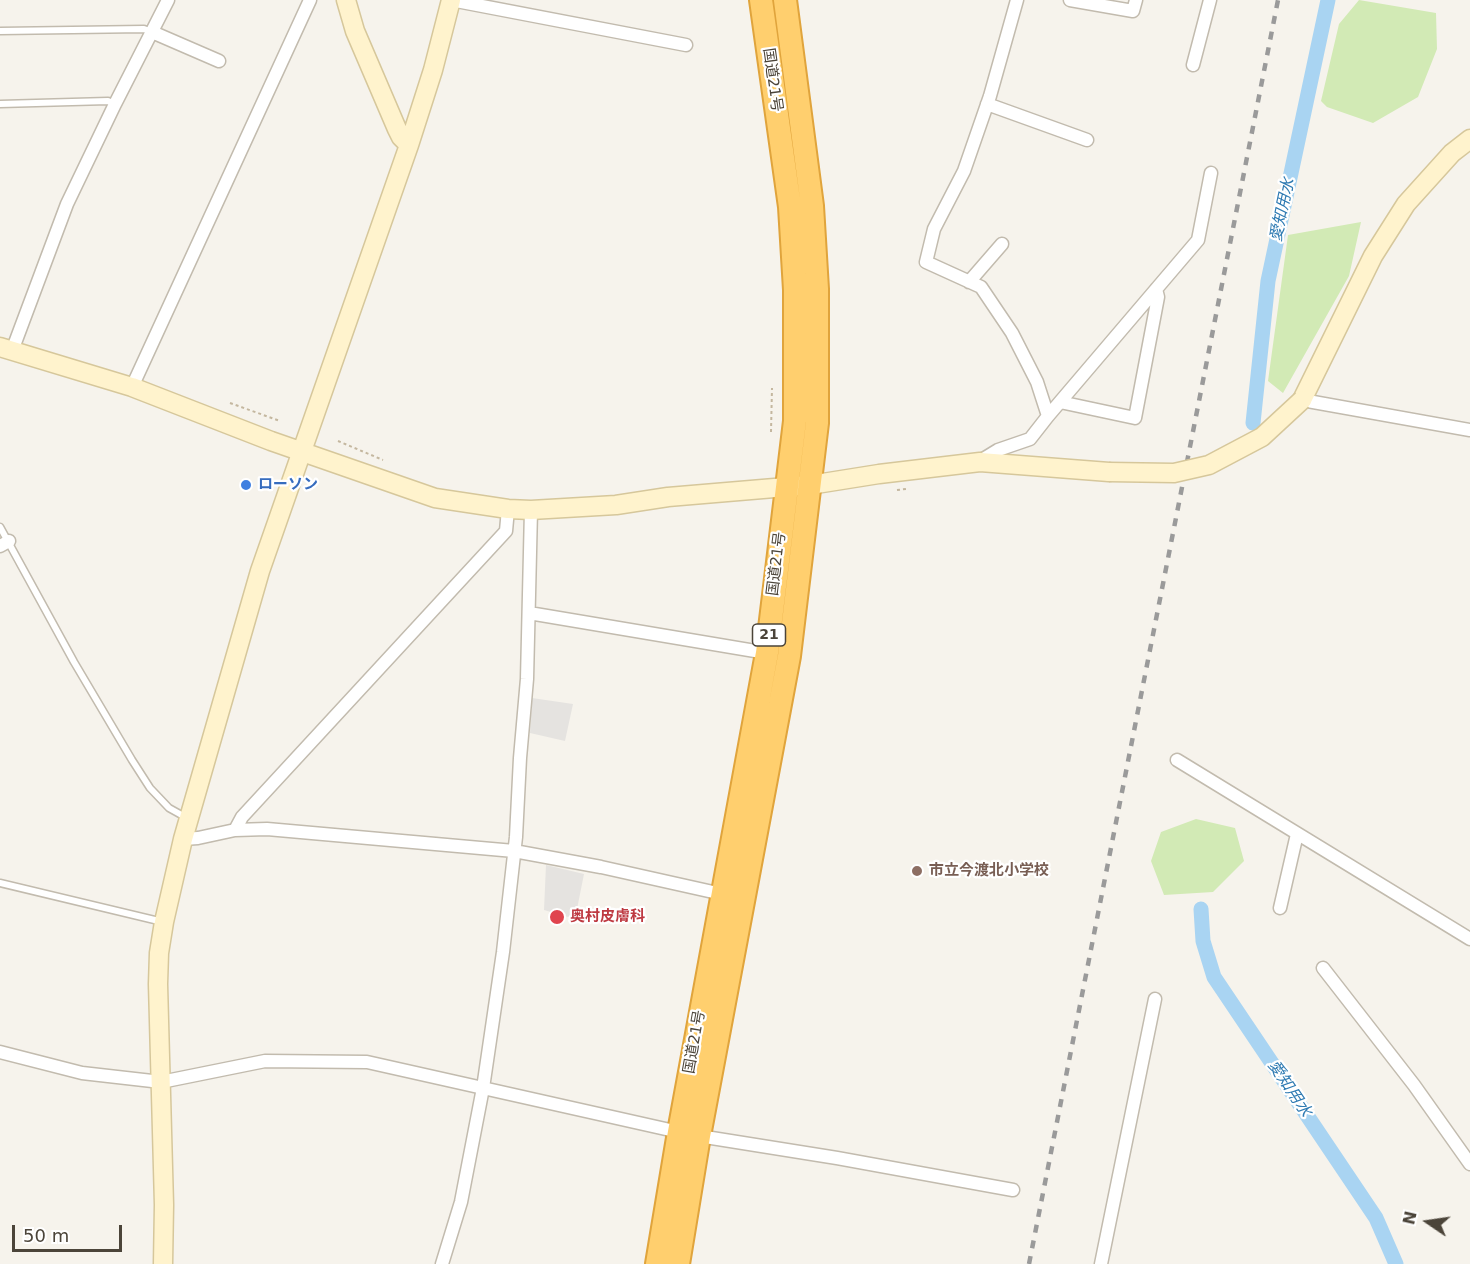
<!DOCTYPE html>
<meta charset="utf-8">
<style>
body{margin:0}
#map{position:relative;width:1470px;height:1264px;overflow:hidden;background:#f6f3ec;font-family:"DejaVu Sans",sans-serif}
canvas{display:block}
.north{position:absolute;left:1398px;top:1192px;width:60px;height:60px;-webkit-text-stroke:4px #fff;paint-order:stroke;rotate:283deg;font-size:16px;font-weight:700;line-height:24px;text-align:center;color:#4b4439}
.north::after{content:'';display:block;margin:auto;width:21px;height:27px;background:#4b4439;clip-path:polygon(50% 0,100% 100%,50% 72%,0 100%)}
.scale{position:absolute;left:12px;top:1225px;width:110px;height:27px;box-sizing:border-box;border:3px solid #4b4439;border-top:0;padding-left:8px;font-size:18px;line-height:21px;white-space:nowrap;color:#4b4439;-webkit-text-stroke:4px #fff;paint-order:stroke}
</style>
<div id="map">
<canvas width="1470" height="1264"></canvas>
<div class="north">N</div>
<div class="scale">50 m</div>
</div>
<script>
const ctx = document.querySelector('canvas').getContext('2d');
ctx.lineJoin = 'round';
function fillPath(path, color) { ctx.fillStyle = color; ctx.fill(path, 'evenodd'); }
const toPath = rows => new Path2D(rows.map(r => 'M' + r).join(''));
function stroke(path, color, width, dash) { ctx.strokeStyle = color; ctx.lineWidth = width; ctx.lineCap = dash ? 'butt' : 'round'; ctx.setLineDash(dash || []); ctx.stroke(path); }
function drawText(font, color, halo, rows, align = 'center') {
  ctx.font = font + ' "DejaVu Sans","Noto Sans JP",sans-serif'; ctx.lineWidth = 4.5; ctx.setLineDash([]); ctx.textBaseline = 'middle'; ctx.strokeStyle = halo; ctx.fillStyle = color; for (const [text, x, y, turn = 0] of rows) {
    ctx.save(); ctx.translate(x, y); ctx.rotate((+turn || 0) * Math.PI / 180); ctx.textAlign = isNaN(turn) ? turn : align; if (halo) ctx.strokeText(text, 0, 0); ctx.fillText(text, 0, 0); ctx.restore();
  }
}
const green = toPath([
 [1359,0,1436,13,1437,49,1418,97,1373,123,1327,107,1321,101,1339,24],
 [1361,222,1349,276,1283,393,1268,381,1288,235],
 [1196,819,1235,828,1244,861,1213,892,1164,895,1151,861,1161,832]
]);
const parking = toPath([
 [532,698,573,704,565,741,530,733],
 [546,865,584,874,575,919,544,910]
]);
const canal = toPath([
 [1253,423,1268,281,1328,0],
 [1201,909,1203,941,1214,977,1376,1218,1396,1264]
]);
const path = toPath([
 [230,403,280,421],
 [771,432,772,388],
 [338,441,383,460],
 [897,490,906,489]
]);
const lane = toPath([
 [0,31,144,29,152,32],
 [0,104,108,101,115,104],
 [0,527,74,662,132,760,150,788,169,808,187,818],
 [0,883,163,922]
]);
const street = toPath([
 [451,0,686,45],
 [1070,0,1133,11,1136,0],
 [152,32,219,61],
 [1193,65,1210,0],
 [987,104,1087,140],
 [969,282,1002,244],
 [12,351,67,204,115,104,168,0],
 [132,387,310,0],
 [1302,400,1470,430],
 [1060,402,1135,418,1158,297,1156,289],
 [1048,416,1198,240,1211,173],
 [980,461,998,450,1030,439,1048,416,1037,382,1012,333,981,287,926,262,934,229,964,171,990,96,1017,0],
 [0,546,9,541],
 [529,613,767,653],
 [1177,760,1470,939],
 [235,830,242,817,506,531,508,509],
 [183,839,198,838,235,830,267,829,514,851,601,867,722,894],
 [1280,908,1297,834],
 [1323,968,1414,1085,1470,1164],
 [0,1052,82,1073,161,1082,265,1061,367,1062,679,1132],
 [699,1136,837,1158,1013,1190],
 [442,1264,461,1202,483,1088,503,952,516,837,520,758,527,679,531,510],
 [1101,1264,1155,999]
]);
const secondary = toPath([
 [346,0,355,31,397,129,401,137,409,145],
 [0,347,132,387,271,441,435,498,508,509,531,510,616,505,668,497,810,485,879,474,980,462,1109,472],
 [1302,400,1373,256,1406,204,1452,153,1470,139],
 [163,1264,164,1205,158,984,159,953,164,922,183,839,260,571,409,145,433,70,451,0]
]);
const highway = toPath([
 [657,1264,679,1132,767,653,795,421,795,290,790,207,761,0],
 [678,1264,699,1136,789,656,817,423,817,289,812,206,785,0]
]);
const rail = toPath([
 [1029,1264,1278,0]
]);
const secondaryBridge = toPath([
 [1109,472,1174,473,1209,465,1262,437,1302,400]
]);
const markers = [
 [246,485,6,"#3f7fe0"],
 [917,871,6,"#8d6e63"],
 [557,917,8,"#e0444e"]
];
const shields = [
 [769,635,33]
];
const shieldNames = [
 ["21",769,635]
];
const streetNames = [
 ["国道21号",772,80,82],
 ["国道21号",777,564,-83],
 ["国道21号",695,1042,-80]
];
const shopNames = [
 ["ローソン",258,485]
];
const educationNames = [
 ["市立今渡北小学校",929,871]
];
const healthNames = [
 ["奥村皮膚科",570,917]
];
const waterNames = [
 ["愛知用水",1283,210,-78],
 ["愛知用水",1289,1089,56]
];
fillPath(green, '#d2eab5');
fillPath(parking, '#e5e3e0');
stroke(canal, '#a9d4f2', 15);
stroke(lane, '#c2bbae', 9);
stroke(street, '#c2bbae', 15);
stroke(secondary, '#d6c79b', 21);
stroke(highway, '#e0a43c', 26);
stroke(path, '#c4b79f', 2, [3, 3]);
stroke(lane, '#fff', 6);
stroke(street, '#fff', 12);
stroke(secondary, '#fff3cd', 18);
stroke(highway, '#ffcf6e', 22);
stroke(rail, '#9a9a9a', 4.5, [8, 8]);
stroke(secondaryBridge, '#d6c79b', 21, []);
stroke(secondaryBridge, '#fff3cd', 18);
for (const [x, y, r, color] of markers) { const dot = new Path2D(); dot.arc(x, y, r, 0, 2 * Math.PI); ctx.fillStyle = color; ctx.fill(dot); stroke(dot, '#fff', 2); }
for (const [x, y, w] of shields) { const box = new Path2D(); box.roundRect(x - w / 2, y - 11, w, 22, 4.5); ctx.fillStyle = '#fff'; ctx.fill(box); stroke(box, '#4b4439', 1.5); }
drawText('bold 14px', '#4b4439', null, shieldNames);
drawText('15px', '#4b4439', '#fff', streetNames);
drawText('bold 15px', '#366cbe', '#fff', shopNames, 'left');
drawText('bold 15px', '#785e54', '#fff', educationNames, 'left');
drawText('bold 15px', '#be3a42', '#fff', healthNames, 'left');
drawText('italic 16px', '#2e7ab2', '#fff', waterNames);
</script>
